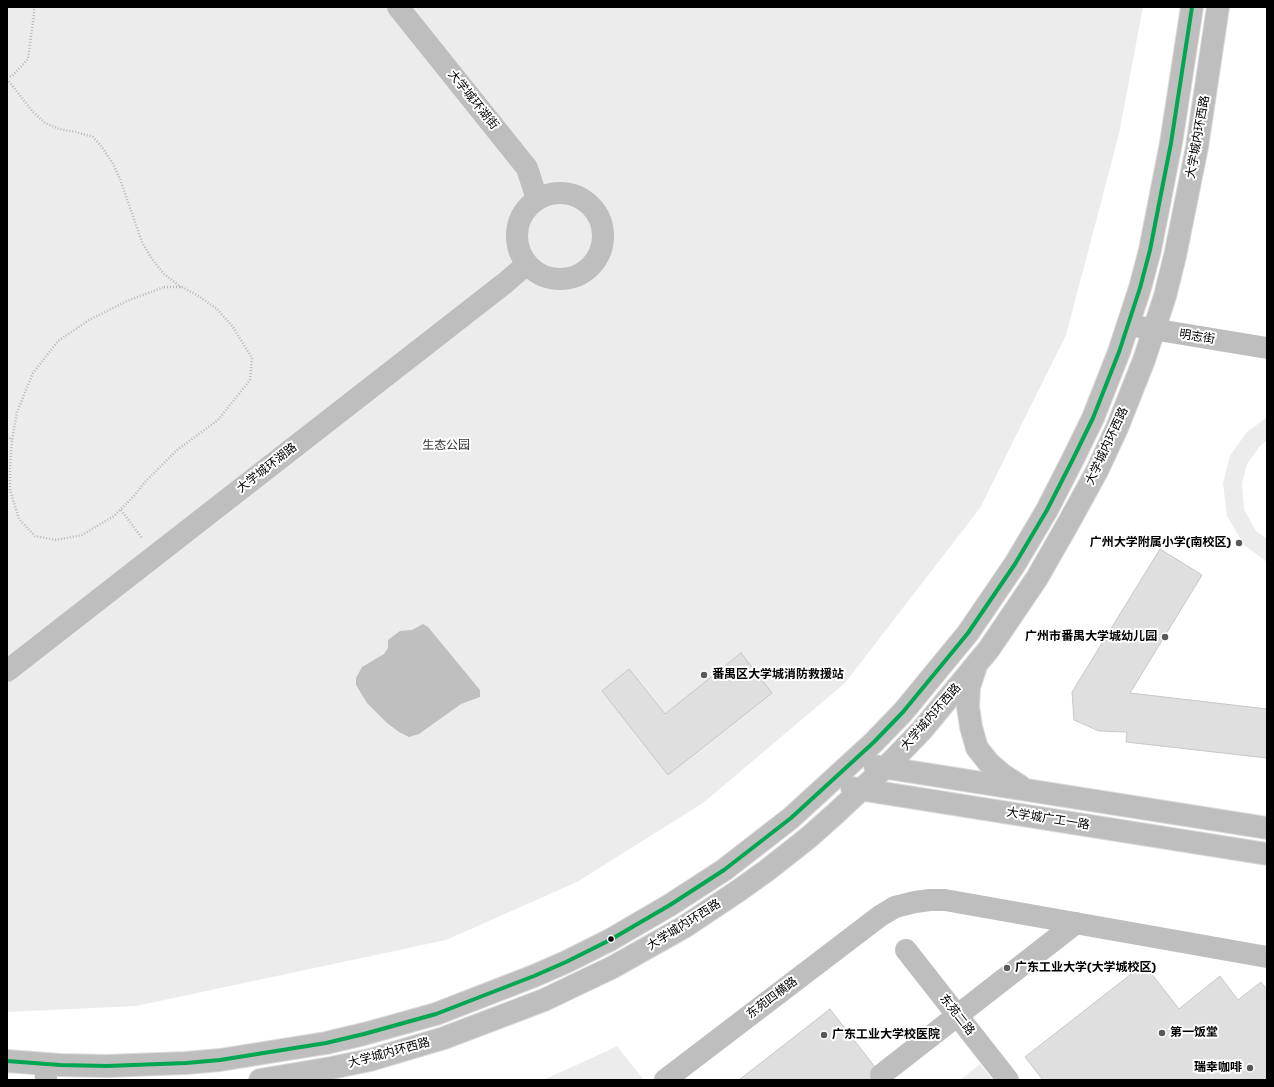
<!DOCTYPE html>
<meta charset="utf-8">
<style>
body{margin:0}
#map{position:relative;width:1274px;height:1087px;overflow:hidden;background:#fff;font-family:Rubik,sans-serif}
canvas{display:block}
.frame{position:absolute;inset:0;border:8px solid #000;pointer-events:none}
</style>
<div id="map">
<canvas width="1274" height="1087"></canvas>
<div class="frame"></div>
</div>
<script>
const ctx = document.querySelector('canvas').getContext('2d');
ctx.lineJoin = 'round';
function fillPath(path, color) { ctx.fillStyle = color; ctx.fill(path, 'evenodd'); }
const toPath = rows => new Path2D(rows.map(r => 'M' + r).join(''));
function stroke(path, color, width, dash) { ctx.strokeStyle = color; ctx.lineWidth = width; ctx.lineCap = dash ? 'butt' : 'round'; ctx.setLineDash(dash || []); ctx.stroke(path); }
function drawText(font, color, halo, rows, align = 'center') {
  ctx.font = font + ' Rubik,"Noto Sans SC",sans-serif'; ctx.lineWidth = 4; ctx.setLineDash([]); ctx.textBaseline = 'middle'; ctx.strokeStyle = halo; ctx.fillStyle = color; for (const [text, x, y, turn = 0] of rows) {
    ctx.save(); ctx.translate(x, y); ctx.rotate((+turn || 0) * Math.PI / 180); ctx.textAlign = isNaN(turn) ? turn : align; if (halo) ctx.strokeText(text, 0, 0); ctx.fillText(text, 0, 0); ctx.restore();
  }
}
const green = toPath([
 [7,7,1143,7,1119,134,1066,335,980,508,845,683,703,803,577,882,446,940,136,1006,7,1012],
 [1267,417,1267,440,1259,447,1247,464,1242,484,1244,509,1256,531,1267,539,1267,562,1244,545,1227,516,1223,483,1230,456,1246,433],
 [617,1046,644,1080,543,1080,605,1052],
 [980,1064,993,1080,960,1080]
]);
const water = toPath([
 [423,624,428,627,480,690,480,697,461,704,419,734,409,737,399,732,387,723,367,703,356,685,356,678,362,667,384,654,388,648,388,640,400,631,412,630]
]);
const building = toPath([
 [1160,549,1202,575,1130,693,1267,709,1267,758,1126,742,1127,732,1099,731,1074,720,1072,692,1160,549],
 [741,653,772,693,668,775,602,691,629,669,665,714,741,653],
 [1144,964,1179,1009,1220,976,1238,1000,1261,982,1267,990,1267,1080,1043,1080,1025,1057,1144,964],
 [830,1009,885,1080,739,1080,830,1009]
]);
const path = toPath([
 [7,78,12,76,28,59,34,14,34,7],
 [7,79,33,112,45,123,59,129,76,132,93,137,102,147,113,164,120,179,142,242,152,259,164,274,181,287],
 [164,287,182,287,197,295,217,309,233,327,252,358,250,380,218,420,177,450,145,482,133,497,114,516,82,535,56,540,35,536,19,519,10,490,10,469,12,440,17,412,33,373,58,341,89,320,127,301,164,287],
 [7,436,12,440],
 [121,510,142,538]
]);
const minor = toPath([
 [398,7,527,168,537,199],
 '517 236a43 43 0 1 1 86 0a43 43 0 1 1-86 0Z',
 [1128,325,1267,348],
 [7,671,505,283,527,264],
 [906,950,1008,1080],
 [45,1064,46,1080],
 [881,1075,1076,923],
 [665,1080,880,916,895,907,915,902,930,900,945,900,1267,957]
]);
const major = toPath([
 [975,669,969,687,968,707,971,727,977,748,989,763,1003,775,1020,786],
 [875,766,1267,828],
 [852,788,1267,854],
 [7,1061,60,1065,107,1066,186,1063,220,1060,326,1043,364,1034,436,1014,534,976,566,962,610,940,670,905,724,870,791,818,874,742,903,712,968,633,1015,564,1047,510,1073,459,1093,418,1119,352,1140,288,1150,250,1171,143,1192,7],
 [260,1080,331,1068,370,1060,444,1038,544,1000,613,967,684,927,738,891,766,871,808,838,835,814,893,760,922,730,989,649,1037,578,1069,522,1097,471,1117,428,1144,360,1165,296,1175,256,1197,147,1218,7]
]);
const bus1 = toPath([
 [7,1061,60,1065,107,1066,186,1063,220,1060,326,1043,364,1034,436,1014,534,976,566,962,610,940,670,905,724,870,791,818,874,742,903,712,968,633,1015,564,1047,510,1073,459,1093,418,1119,352,1140,288,1150,250,1171,143,1192,7]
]);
const markers = [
 [1239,543,4,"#595959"],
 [1165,637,4,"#595959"],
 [704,675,4,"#595959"],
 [611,939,3.5,"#000"],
 [1007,968,4,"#595959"],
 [1162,1033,4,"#595959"],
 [824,1035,4,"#595959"],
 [1250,1068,4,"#595959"]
];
const streetNames = [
 ["大学城环湖街",473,100,51],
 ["大学城内环西路",1198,137,-80],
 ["明志街",1197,337,9],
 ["大学城内环西路",1107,446,-65],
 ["大学城环湖路",267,468,-38],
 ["大学城内环西路",931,717,-49],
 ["大学城广工一路",1048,819,9],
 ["大学城内环西路",684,925,-32],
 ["东苑四横路",772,998,-37],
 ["东苑二路",957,1015,52],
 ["大学城内环西路",389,1053,-15]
];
const parkNames = [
 ["生态公园",446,446]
];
const poiNames = [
 ["广州大学附属小学(南校区)",1231,543,"right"],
 ["广州市番禺大学城幼儿园",1157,637,"right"],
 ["番禺区大学城消防救援站",712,675],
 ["广东工业大学(大学城校区)",1015,968],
 ["第一饭堂",1170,1033],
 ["广东工业大学校医院",832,1035],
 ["瑞幸咖啡",1242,1068,"right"]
];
fillPath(green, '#ececec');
fillPath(water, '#bfbfbf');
fillPath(building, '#dfdfdf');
stroke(building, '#c7c7c7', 1);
stroke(major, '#dbdbdb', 24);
stroke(path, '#b9b9b9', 2.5, [1, 2]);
stroke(minor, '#bebebe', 22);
stroke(major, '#bebebe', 22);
stroke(bus1, '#00a651', 4);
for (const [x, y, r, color] of markers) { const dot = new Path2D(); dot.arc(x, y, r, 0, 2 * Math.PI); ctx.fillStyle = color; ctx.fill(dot); stroke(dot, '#fff', 1.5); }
drawText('12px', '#000', '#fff', streetNames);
drawText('12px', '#333', '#fff', parkNames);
drawText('bold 12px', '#000', '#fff', poiNames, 'left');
</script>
